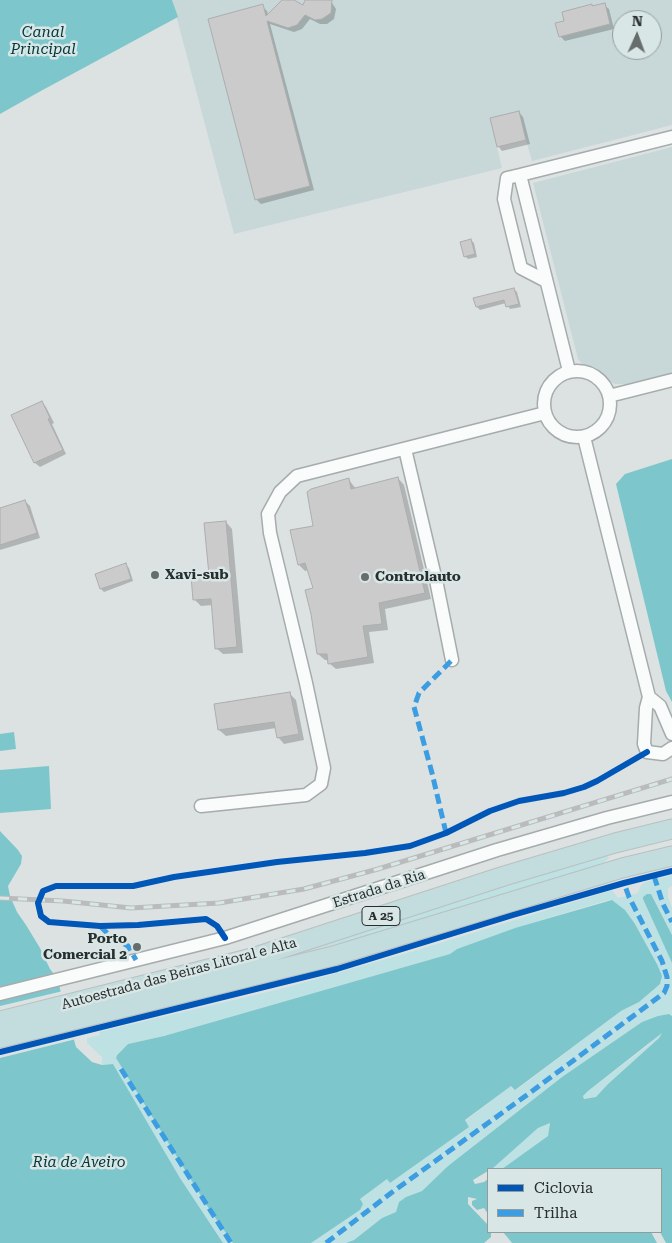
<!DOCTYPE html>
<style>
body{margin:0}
#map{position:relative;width:672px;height:1243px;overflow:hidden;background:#dce2e2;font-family:"Roboto Serif",serif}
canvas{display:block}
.legend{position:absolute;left:487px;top:1168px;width:175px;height:65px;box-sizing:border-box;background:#d8e6e6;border:1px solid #929c9c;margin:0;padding:6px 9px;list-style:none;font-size:15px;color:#282d2e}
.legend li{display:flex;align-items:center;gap:10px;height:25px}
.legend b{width:25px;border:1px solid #929c9c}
.north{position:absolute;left:612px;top:10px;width:50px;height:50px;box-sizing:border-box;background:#d8e6e6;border:1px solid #929c9c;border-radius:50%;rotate:2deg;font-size:14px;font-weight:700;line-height:20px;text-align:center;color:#282d2e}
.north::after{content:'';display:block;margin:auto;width:18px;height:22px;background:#676c6d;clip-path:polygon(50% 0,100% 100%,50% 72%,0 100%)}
</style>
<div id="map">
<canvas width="672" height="1243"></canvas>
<ul class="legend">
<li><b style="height:6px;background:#0057b8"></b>Ciclovia</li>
<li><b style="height:6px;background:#3d9de1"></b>Trilha</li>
</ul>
<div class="north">N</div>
</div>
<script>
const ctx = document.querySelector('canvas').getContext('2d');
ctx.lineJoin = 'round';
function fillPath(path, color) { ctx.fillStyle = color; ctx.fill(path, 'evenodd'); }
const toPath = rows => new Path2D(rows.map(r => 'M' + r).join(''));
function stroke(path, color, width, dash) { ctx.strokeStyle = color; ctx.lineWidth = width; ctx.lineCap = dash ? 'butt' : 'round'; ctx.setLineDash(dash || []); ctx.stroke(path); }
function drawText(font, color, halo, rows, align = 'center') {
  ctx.font = font + ' "Roboto Serif",serif'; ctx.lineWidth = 5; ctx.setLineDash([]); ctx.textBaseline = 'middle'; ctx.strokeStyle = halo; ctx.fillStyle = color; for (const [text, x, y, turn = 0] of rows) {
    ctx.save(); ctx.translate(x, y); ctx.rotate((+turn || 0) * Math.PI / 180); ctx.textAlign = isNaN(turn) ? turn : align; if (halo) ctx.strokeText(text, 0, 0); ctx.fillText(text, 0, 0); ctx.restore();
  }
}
const built = toPath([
 [172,0,672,0,672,125,532,161,526,140,505,145,497,147,502,168,234,234],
 [622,20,652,20,652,50,622,50],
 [672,147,672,373,628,384,615,384,611,382,596,368,582,364,578,359,533,183]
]);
const green = toPath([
 [599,854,608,856,609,858,601,865,371,935,160,990],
 [672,875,672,886,668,888,668,897,672,908,672,935,653,897,643,899,672,963,672,1016,669,1014,642,1022,562,1077,448,1166,422,1191,406,1197,399,1202,396,1212,382,1218,354,1240,346,1243,311,1243,360,1210,360,1199,387,1179,390,1183,469,1127,465,1121,511,1086,516,1090,621,1011,639,1002,657,963,635,924,625,910,612,900,605,901,515,928,457,949,451,954,164,1036,128,1044,117,1054,116,1058,209,1209,233,1243,223,1243,215,1231,180,1178,113,1064,102,1065,102,1057,87,1043,87,1038,100,1035,99,1032,288,987,414,951,612,890,618,898,638,893,641,885,646,882],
 [663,1031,659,1038,608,1084,596,1098,585,1099,583,1096,588,1091,647,1046],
 [550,1123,548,1136,502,1169,490,1169,538,1128]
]);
const water = toPath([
 [0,0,172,0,178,17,39,92,0,114],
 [672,459,672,702,666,691,616,484,625,474],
 [14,732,16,749,0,751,0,734],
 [49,766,51,809,0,813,0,770],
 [0,831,18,850,22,856,21,864,8,886,10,896,17,912,26,925,40,948,50,969,57,978,76,1047,92,1062,102,1065,113,1064,180,1178,223,1243,0,1243],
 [647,894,651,894,672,935,672,963,643,899,643,897],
 [612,900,625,910,635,924,657,964,662,976,660,984,639,1002,621,1011,515,1090,511,1086,465,1120,469,1127,390,1183,387,1179,360,1199,363,1204,360,1210,311,1243,233,1243,209,1209,116,1058,117,1055,128,1044,164,1036,450,954,457,949,515,928],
 [669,1014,672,1016,672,1243,666,1243,660,1232,661,1169,502,1169,548,1136,550,1123,538,1128,493,1168,473,1180,475,1184,484,1182,488,1179,488,1214,484,1208,477,1210,472,1205,472,1201,477,1199,468,1197,468,1204,488,1225,488,1232,491,1232,491,1237,484,1243,346,1243,354,1240,382,1218,396,1212,399,1202,406,1197,422,1191,448,1166,562,1077,642,1022,658,1016],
 [662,1033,659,1038,608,1084,596,1097,584,1099,583,1096,588,1091],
 [503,1232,651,1232,657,1243,512,1243]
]);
const pier = toPath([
 [63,991,76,1039,0,1058,0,1006]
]);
const shadow = toPath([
 [306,0,330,0,336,9,334,19,327,24,320,24,310,19,302,29,294,32,270,24,314,190,261,204,256,199,262,6,267,11,268,15,302,6],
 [604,5,609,9,614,29,565,41,560,36,565,21,593,7],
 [519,112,523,117,530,144,502,151,498,146],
 [471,240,474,243,477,257,468,259,465,256],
 [514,289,517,292,521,307,510,309,506,303,480,310,477,307],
 [42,402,46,407,54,423,52,424,66,454,40,467,35,463,13,416],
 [398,478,404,485,431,599,385,609,388,630,369,632,374,663,336,669,329,663,329,660,325,660,318,654,314,589,308,570,305,571,299,565,314,527,349,480,356,489],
 [25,501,30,506,40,538,0,550,0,510],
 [226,522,232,529,243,653,223,654,216,648,213,605,201,606,195,600,210,576],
 [126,565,129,568,133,581,104,592,101,589,96,575],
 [290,694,296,700,304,740,284,744,278,737,276,728,226,736,219,730]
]);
const building = toPath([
 [282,0,294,0,303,5,305,0,332,0,331,13,322,19,315,20,305,15,297,25,288,28,267,21,310,186,255,200,208,19,263,4,266,16,282,0],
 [605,3,610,24,559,37,555,23,564,21,562,12,592,4,592,6,605,3],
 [519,111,526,140,497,147,490,118,519,111],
 [471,239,475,254,464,257,460,242,471,239],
 [514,288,519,304,506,307,504,300,476,307,473,298,514,288],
 [42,401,50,418,48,419,63,450,34,463,11,415,42,401],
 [398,477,425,593,379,603,382,624,363,626,368,657,328,664,327,654,317,654,311,614,305,590,313,588,305,563,298,565,290,530,313,526,307,492,311,489,349,478,351,489,398,477],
 [25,500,37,533,0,545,0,508,25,500],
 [226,521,237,647,215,649,211,599,193,600,191,576,209,575,204,523,226,521],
 [126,563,131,579,100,589,95,574,126,563],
 [290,692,299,734,277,738,274,722,218,730,214,704,290,692]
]);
const minor = toPath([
 [520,175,507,178,504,199,521,268,546,281],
 '544 404a33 33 0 1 1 66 0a33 33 0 1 1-66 0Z',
 [569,371,520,175,672,137],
 [609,396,672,380],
 [584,437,649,697,646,708,644,744,647,752,663,754,672,748],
 [405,449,437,585,452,660],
 [649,697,660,706,672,734],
 [201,806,306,795,321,784,324,768,306,683,270,533,268,514,280,492,297,476,545,413],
 [0,994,225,938,497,850,607,818,672,802]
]);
const highway = toPath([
 [0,1021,252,958,504,876,615,843,672,829],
 [0,1038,333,956,622,868,672,856]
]);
const rail = toPath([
 [0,898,63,901,131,908,219,903,304,889,378,869,672,779]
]);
const quiet = toPath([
 [446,833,432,773,414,707,419,693,452,660],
 [654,876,663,904,672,922],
 [100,926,110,936,128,946,136,960],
 [121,1069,231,1243],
 [326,1243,391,1193,531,1092,664,993,667,986,667,977,662,961,629,897,624,883]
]);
const cycleway = toPath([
 [225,938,217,926,206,919,138,925,100,926,49,922,41,916,38,903,43,891,56,886,133,886,174,877,277,862,365,853,410,846,446,833,490,811,519,801,564,793,584,787,597,781,647,752],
 [0,1052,337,969,513,915,624,883,672,871]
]);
const markers = [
 [155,575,5,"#676c6d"],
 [365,577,5,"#676c6d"],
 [137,947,5,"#676c6d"]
];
const shields = [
 [381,916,38]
];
const shieldNames = [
 ["A 25",381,916]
];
const poiNames = [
 ["Xavi-sub",165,575],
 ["Controlauto",375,577],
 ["Porto",127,939,"right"],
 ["Comercial 2",127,955,"right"]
];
const streetNames = [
 ["Estrada da Ria",379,889,-18],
 ["Autoestrada das Beiras Litoral e Alta",179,974,-15]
];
const waterNames = [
 ["Canal",43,33],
 ["Principal",43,50],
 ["Ria de Aveiro",79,1163]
];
fillPath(built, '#c8d7d8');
fillPath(green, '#bee1e3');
fillPath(water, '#7dc7cc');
fillPath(pier, '#dce2e2');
fillPath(shadow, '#0003');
fillPath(building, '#cacbca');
stroke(building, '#adadad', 1);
stroke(minor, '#a6abac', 15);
stroke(highway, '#bbbfbf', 21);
stroke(minor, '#fafbfb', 12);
stroke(highway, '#c3dcdd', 19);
stroke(rail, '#babcbc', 5);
stroke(rail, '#d8e6e6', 3, [9]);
stroke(quiet, '#3d9de1', 5, [10, 5]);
stroke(cycleway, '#0057b8', 6);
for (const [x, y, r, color] of markers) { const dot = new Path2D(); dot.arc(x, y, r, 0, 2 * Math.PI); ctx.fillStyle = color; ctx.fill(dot); stroke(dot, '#d8e6e6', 2); }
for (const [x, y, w] of shields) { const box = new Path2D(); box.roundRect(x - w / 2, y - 9.5, w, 19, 4); ctx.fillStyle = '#d8e6e6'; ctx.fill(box); stroke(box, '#282d2e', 1); }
drawText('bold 12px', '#282d2e', null, shieldNames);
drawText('bold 14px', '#282d2e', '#d8e6e6', poiNames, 'left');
drawText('14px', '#282d2e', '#d8e6e6', streetNames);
drawText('italic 15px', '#03373a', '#d8e6e6', waterNames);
</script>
